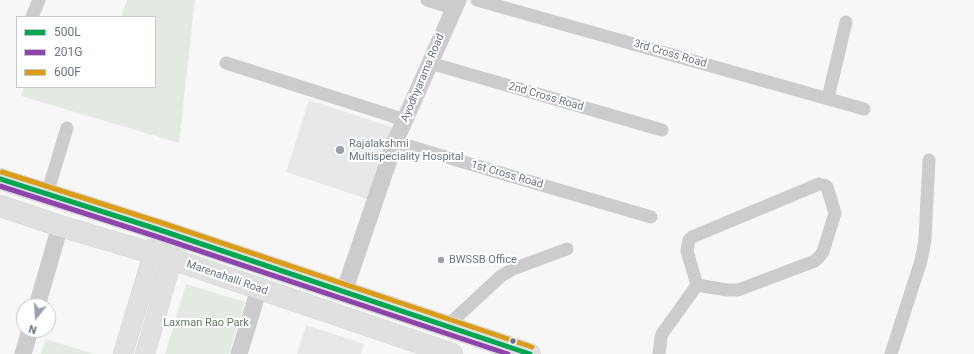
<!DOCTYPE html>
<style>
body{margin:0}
#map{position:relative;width:974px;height:354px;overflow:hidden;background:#f7f7f7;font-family:Roboto,sans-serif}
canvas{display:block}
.legend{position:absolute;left:16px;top:16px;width:140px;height:72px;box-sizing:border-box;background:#fff;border:1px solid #c3c7ce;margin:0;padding:5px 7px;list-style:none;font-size:12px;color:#697384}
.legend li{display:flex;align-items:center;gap:8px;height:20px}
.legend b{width:20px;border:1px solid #c3c7ce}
.north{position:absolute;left:16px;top:298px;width:40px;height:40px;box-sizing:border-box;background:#fff;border:1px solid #c3c7ce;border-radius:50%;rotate:197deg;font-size:11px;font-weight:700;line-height:16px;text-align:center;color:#697384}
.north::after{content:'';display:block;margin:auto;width:14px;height:18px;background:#9ba1ac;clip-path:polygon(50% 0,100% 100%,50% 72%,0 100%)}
</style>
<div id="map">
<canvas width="974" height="354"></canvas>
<ul class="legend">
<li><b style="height:5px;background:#00a651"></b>500L</li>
<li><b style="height:5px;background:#8e44ad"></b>201G</li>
<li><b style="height:5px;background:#db9c1a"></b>600F</li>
</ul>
<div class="north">N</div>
</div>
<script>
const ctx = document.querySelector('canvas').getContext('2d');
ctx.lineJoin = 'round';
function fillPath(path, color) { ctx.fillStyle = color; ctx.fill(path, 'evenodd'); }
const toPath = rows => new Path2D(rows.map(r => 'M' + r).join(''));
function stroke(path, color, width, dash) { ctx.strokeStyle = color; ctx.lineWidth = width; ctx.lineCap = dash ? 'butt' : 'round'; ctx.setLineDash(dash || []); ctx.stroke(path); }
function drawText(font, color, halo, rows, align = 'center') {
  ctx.font = font + ' Roboto,sans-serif'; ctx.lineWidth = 4; ctx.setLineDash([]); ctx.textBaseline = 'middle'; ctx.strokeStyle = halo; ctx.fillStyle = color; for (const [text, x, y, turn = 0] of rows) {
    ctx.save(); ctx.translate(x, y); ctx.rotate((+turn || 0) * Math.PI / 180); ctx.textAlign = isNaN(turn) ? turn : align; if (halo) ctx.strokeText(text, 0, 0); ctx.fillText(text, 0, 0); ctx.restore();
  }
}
const built = toPath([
 [309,100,394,128,370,200,286,172],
 [306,325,364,344,361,354,297,354]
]);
const green = toPath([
 [127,0,195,0,179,143,21,96,24,87,155,87,155,17,121,17],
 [186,284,245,302,229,354,165,354],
 [45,339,94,354,41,354]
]);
const minor = toPath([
 [427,0,453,8],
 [477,0,864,109],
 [32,17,39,0],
 [226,63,405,120],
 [430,63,662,130],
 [828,98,846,22],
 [395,142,651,217],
 [819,184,824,185,827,187,835,213,823,252,819,257,815,261,738,290,727,290,697,285,687,251,689,240,692,237,819,184],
 [47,194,67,128],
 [447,326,501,276,513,269,567,249],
 [659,354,661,338,662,334,697,285],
 [891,354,920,264,923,251,925,239,929,160]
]);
const tertiary = toPath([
 [344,292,395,142,458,0],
 [37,306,60,226],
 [23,354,30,330],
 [239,354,259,289]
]);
const secondary = toPath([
 [123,354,160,230],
 [145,354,179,236]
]);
const primary = toPath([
 [0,179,160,230,530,354],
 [0,206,60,226,172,259,452,354]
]);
const bus1 = toPath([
 [0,179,160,230,530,354]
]);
const bus2 = toPath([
 [0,186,158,237,508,354]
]);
const bus3 = toPath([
 [2,172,162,223,532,347]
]);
const markers = [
 [340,150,5,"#9ba1ac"],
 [441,260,4,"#9ba1ac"],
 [513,341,3.5,"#697384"]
];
const streetNames = [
 ["3rd Cross Road",670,54,16],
 ["Ayodhyarama Road",423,78,-67],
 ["2nd Cross Road",546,97,16],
 ["1st Cross Road",507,175,16],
 ["Marenahalli Road",227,278,19]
];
const poiNames = [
 ["Rajalakshmi",349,144],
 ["Multispeciality Hospital",349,157],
 ["BWSSB Office",449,260]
];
const parkNames = [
 ["Laxman Rao Park",206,323]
];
fillPath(built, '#e7e8e9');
fillPath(green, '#e5e9e4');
stroke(secondary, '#d4d4d5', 20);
stroke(primary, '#d4d5d5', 22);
stroke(minor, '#ccccce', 13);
stroke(tertiary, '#ccccce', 17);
stroke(secondary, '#e0e0e1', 19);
stroke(primary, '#e0e0e1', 21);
stroke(bus1, '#00a651', 5);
stroke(bus2, '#8e44ad', 5);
stroke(bus3, '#db9c1a', 5);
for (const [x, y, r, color] of markers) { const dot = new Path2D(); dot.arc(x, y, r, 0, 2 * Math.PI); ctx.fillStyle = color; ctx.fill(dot); stroke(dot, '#fff', 1.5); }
drawText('11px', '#697384', '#fff', streetNames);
drawText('11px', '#697384', '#fff', poiNames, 'left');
drawText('11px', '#647764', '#fff', parkNames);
</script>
